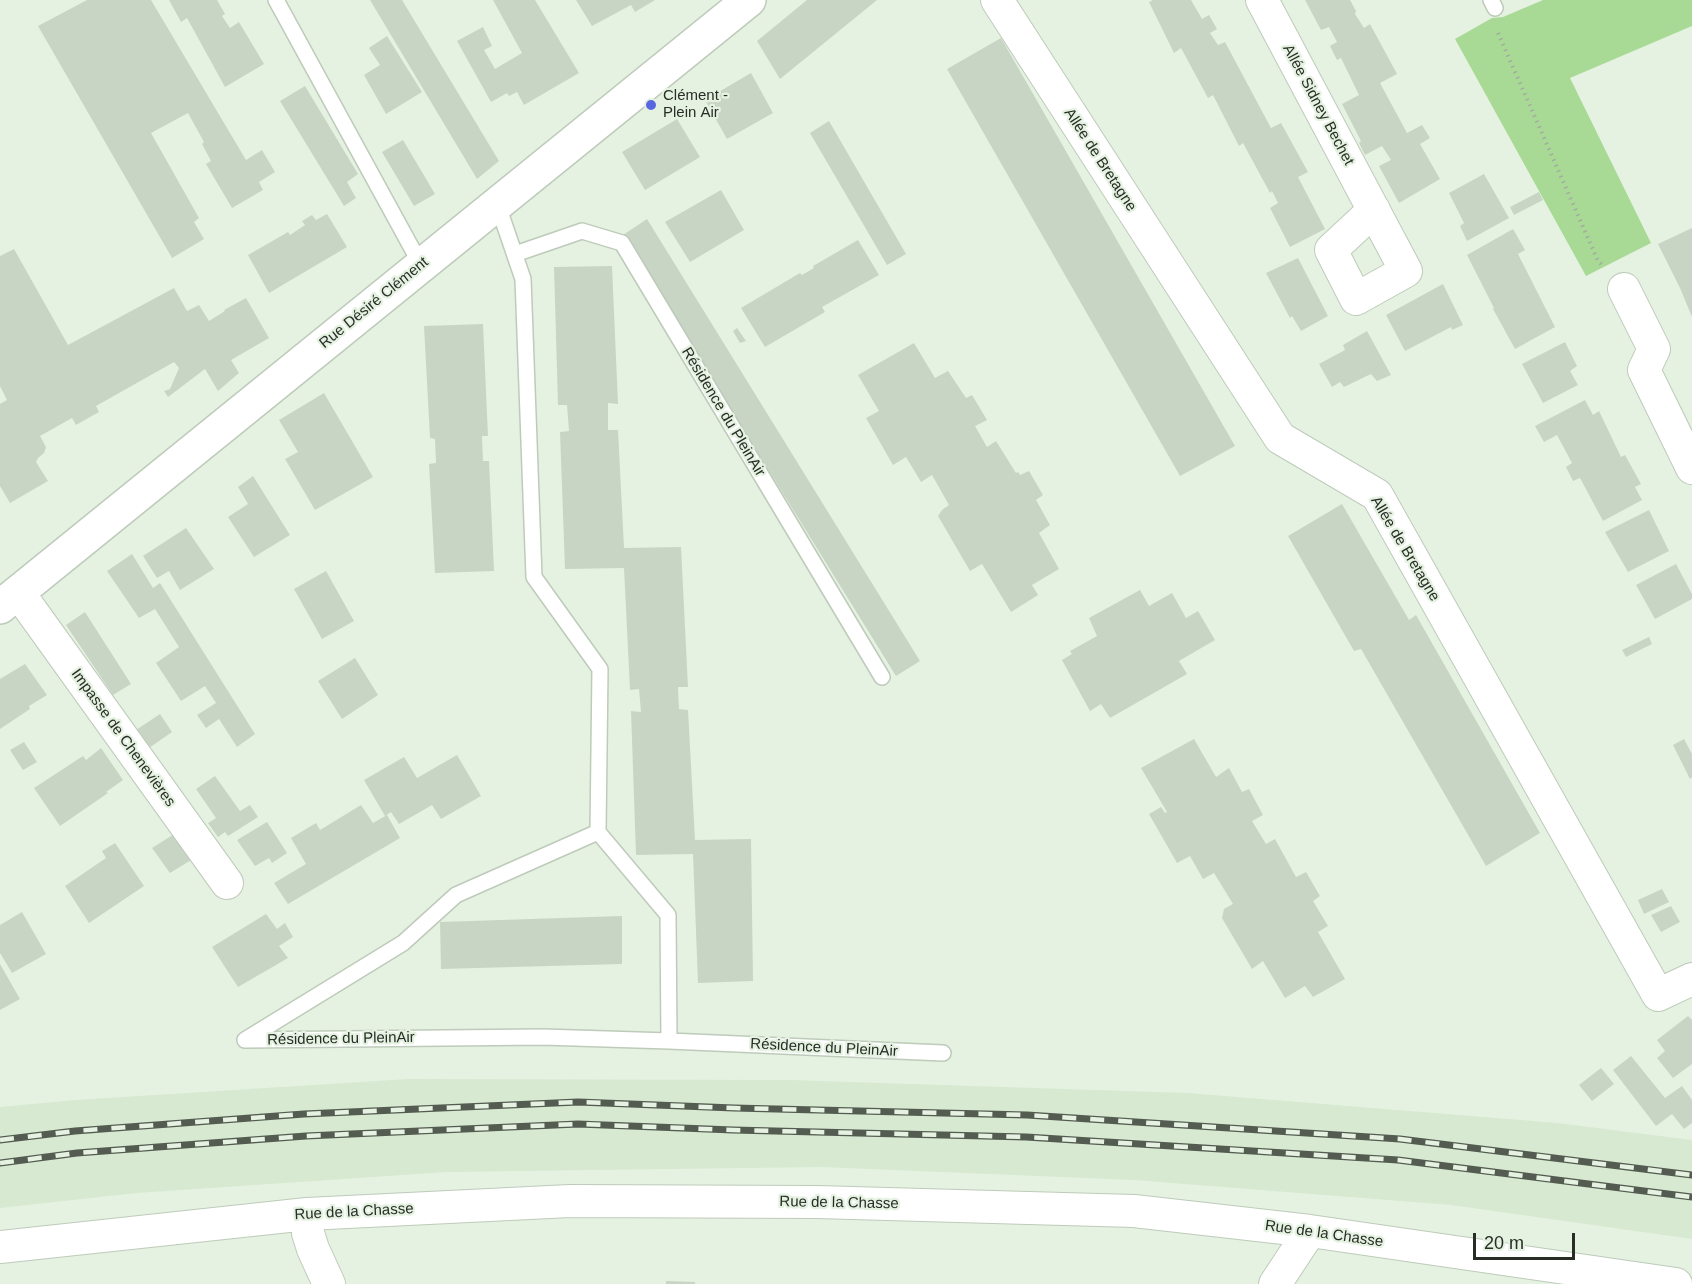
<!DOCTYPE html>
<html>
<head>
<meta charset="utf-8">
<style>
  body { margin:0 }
  #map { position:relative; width:1692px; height:1284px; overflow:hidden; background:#e5f2e1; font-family:Arial,sans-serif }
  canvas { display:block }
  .scale { position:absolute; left:1473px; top:1233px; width:102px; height:27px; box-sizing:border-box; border:3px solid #282d26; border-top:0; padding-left:8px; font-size:18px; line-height:21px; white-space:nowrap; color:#282d26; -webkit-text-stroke:4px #e5f2e1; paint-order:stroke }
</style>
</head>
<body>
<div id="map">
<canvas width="1692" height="1284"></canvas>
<div class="scale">20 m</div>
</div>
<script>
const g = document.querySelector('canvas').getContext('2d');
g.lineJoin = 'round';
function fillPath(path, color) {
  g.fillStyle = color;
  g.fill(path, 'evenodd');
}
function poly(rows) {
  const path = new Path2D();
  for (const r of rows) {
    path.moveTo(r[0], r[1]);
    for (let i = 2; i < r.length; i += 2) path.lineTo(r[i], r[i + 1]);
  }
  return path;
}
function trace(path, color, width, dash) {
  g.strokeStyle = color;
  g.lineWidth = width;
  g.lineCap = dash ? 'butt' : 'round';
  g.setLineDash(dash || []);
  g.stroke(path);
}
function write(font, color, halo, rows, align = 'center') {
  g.font = font + ' Arial,sans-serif';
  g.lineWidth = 4.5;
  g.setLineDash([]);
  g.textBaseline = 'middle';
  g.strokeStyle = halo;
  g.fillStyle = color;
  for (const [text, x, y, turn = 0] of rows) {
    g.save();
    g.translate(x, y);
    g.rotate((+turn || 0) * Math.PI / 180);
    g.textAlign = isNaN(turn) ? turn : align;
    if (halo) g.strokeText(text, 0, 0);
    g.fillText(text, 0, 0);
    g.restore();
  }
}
fillPath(poly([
  [408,1079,790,1080,1188,1093,1558,1123,1692,1140,1692,1239,1451,1205,1134,1180,822,1167,447,1172,137,1193,0,1208,0,1107,75,1100]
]), '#d7e9d1');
fillPath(poly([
  [1543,0,1692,0,1692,26,1570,78,1651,243,1586,276,1455,39,1492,18,1503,17]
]), '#a8da96');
fillPath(poly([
  [87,0,151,0,246,160,262,150,275,172,259,182,263,190,232,208,206,164,211,161,202,144,204,142,188,113,151,133,199,218,194,222,204,239,172,258,38,26],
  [169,0,217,0,225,14,222,16,230,28,239,22,264,64,225,87,187,18,181,22],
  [370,0,402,0,499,161,477,179],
  [493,0,535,0,579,73,524,105,517,92,509,96,507,93,491,102,457,41,483,27,492,46,484,50,495,69,522,53],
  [576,0,655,0,635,12,631,5,592,26],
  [807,0,877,0,780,79,757,41],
  [1153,0,1191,0,1202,19,1209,15,1217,29,1210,33,1218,45,1225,42,1271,128,1281,123,1308,172,1298,177,1325,229,1290,247,1270,208,1278,203,1272,191,1270,193,1243,143,1239,146,1213,95,1208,98,1181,48,1174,53,1149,2],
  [1305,0,1350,0,1356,11,1355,14,1364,28,1370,24,1397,74,1380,83,1407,133,1422,125,1430,138,1420,144,1440,179,1399,203,1379,166,1391,160,1382,146,1365,155,1359,143,1361,141,1342,104,1359,95,1341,58,1337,60,1330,46,1337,42,1329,27,1321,30],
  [387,36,422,92,386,114,364,75,380,65,369,48],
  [1001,38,1235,446,1180,476,947,69],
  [751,73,773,113,727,139,705,100],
  [305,86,358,174,347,182,356,198,344,206,280,101],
  [677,119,700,157,645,190,622,152],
  [829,121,906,254,887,265,810,133],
  [403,140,435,194,414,206,382,152],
  [1484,174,1509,218,1467,241,1460,226,1464,223,1449,193],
  [721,190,744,230,690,262,665,222],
  [1539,192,1543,200,1514,215,1510,207],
  [327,214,347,247,269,293,248,255,288,232,290,235,305,225,302,221,312,215,316,220],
  [647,219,920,661,896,676,623,235],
  [1692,228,1692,317,1680,288,1658,244],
  [1513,229,1525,250,1518,254,1555,327,1515,349,1493,309,1494,308,1467,255],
  [858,240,879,275,822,307,825,312,765,347,741,308,800,273,802,275,814,268,813,266],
  [14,249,68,345,174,288,187,311,199,305,209,321,225,311,224,310,246,298,269,338,231,360,239,373,218,391,205,369,168,397,164,391,170,389,179,368,174,362,96,406,99,412,76,425,72,418,40,436,46,447,44,453,38,458,36,462,48,481,10,503,0,486,0,404,7,400,0,386,0,256],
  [1298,258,1328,316,1301,331,1292,316,1290,318,1266,273],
  [612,266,618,404,608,403,608,430,618,430,624,548,681,547,688,687,678,687,679,709,688,710,695,840,751,839,753,981,698,983,693,854,636,855,631,711,641,712,639,689,630,690,624,568,565,569,560,432,569,431,567,405,558,405,554,267],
  [1443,284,1463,325,1452,330,1451,327,1405,351,1386,315],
  [483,324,488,436,482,436,483,461,489,461,494,571,435,573,429,464,436,463,435,439,430,438,424,326],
  [737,328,746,341,740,343,733,331],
  [1367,331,1391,375,1377,381,1371,374,1344,387,1340,382,1332,387,1319,364,1345,350,1343,345],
  [1565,342,1577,366,1570,371,1578,385,1543,403,1522,364],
  [914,343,935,378,948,371,966,398,972,395,987,420,975,426,987,447,996,441,1016,473,1018,472,1020,475,1029,471,1043,495,1036,500,1050,525,1039,533,1059,569,1032,585,1038,595,1011,612,982,564,970,571,938,516,942,510,949,505,932,475,921,482,906,457,893,465,866,418,879,411,858,375],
  [324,393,373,477,315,510,285,459,298,452,279,420],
  [1585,400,1593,415,1599,411,1621,457,1625,455,1641,484,1635,487,1642,500,1603,521,1580,478,1573,481,1566,467,1572,463,1557,435,1544,442,1535,426],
  [253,476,290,535,254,557,228,517,248,504,238,487],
  [1342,504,1409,620,1416,615,1540,833,1486,866,1361,649,1354,651,1288,536],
  [1649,510,1669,551,1628,572,1605,532],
  [186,528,214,569,180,590,169,571,157,578,143,556],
  [132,554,153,588,160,583,255,734,237,747,219,719,206,728,197,715,216,703,205,686,181,701,156,663,179,647,155,609,139,618,107,571],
  [1676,564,1692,594,1692,599,1655,619,1636,585],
  [326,571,354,621,322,639,294,589],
  [1140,590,1149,606,1172,593,1186,618,1198,611,1215,640,1179,661,1187,674,1110,718,1101,704,1090,711,1062,660,1072,654,1070,651,1097,636,1089,618],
  [85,612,131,684,113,695,66,625],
  [1649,637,1652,644,1626,657,1622,650],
  [355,658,378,695,342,719,318,681],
  [25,664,47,695,29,706,30,709,0,729,0,679],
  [160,714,172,732,149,748,136,730],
  [1194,739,1216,777,1229,768,1242,792,1249,789,1263,815,1252,821,1266,844,1275,839,1296,877,1306,872,1320,896,1313,901,1328,926,1318,932,1345,979,1313,997,1305,986,1285,998,1263,961,1252,969,1222,918,1224,909,1233,904,1214,873,1203,879,1190,856,1177,863,1149,814,1161,807,1165,813,1167,812,1141,768],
  [1684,739,1692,754,1692,777,1690,779,1673,745],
  [24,742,37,762,23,770,10,750],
  [101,748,123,780,106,792,108,793,60,826,34,788,83,756,86,760],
  [457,755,481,796,441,819,432,805,399,824,391,812,385,816,364,780,404,757,417,778],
  [215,776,240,811,250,805,258,817,228,836,225,832,218,837,208,823,216,818,196,789],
  [361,805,373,823,387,815,400,838,288,904,274,883,306,864,291,838,316,823,320,830],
  [267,822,287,853,272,863,269,858,255,866,237,840],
  [179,831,196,857,170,873,152,848],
  [115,843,144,886,89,923,65,886,106,858,102,851],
  [1662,889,1669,902,1644,914,1638,900],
  [1671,906,1680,922,1661,932,1651,915],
  [22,912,46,954,12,973,0,953,0,925],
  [266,914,277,929,285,923,293,937,279,946,288,958,238,987,212,947],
  [622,916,622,964,441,969,440,922],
  [0,964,20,999,0,1010],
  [1688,1016,1692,1020,1692,1064,1673,1078,1657,1058,1665,1051,1657,1040],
  [1631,1056,1665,1098,1682,1086,1692,1100,1692,1123,1684,1129,1672,1114,1656,1126,1613,1070],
  [1601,1068,1614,1084,1592,1101,1579,1085],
  [666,1281,695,1282,695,1284,666,1284]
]), '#c8d5c4');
const lane = poly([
  [276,0,421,265],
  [1491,0,1495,8],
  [497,203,523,279,534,577,600,669,598,832,456,895,403,943,245,1040,543,1037,669,1041],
  [515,254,582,231,622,243,882,677],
  [598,832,668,915,669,1041,943,1053]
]);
const street = poly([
  [997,0,1280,438,1377,495,1658,995,1692,979],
  [1262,0,1406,271,1356,299,1331,250,1374,210],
  [1624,289,1654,349,1644,370,1692,468],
  [18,592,227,883],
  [307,1214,308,1233,313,1249,329,1284],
  [0,1247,307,1214,570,1201,817,1202,1134,1211,1310,1231,1676,1284],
  [1275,1284,1310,1231]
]);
const secondary = poly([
  [0,607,749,0]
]);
trace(lane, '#becbba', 18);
trace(street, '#becbba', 34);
trace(secondary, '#becbba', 36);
trace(poly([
  [1498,33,1598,261,1603,266]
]), '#a2ac9f', 4, [1.5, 4.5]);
trace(lane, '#fff', 15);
trace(street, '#fff', 32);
trace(secondary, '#fff', 33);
const rail = poly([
  [0,1140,75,1131,304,1114,578,1102,734,1108,1027,1115,1400,1139,1692,1175],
  [0,1163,77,1153,306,1136,578,1124,733,1130,1026,1137,1398,1160,1692,1197]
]);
trace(rail, '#545b51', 7);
trace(rail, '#e5f2e1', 4.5, [14]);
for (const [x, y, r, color] of [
  [651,105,6,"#5968df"]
]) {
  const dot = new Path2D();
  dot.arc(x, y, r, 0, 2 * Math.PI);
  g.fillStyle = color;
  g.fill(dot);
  trace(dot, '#e5f2e1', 2);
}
write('15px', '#282d26', '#e5f2e1', [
  ["Clément -",663,96],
  ["Plein Air",663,113]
], 'left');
write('15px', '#282d26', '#e5f2e1', [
  ["Allée Sidney Bechet",1318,105,62],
  ["Allée de Bretagne",1100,160,57],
  ["Rue Désiré Clément",374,303,-39],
  ["Résidence du PleinAir",723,412,59],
  ["Allée de Bretagne",1405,549,59],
  ["Impasse de Chenevières",123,738,54],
  ["Résidence du PleinAir",341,1039,-1],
  ["Résidence du PleinAir",824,1048,3],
  ["Rue de la Chasse",839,1203,1],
  ["Rue de la Chasse",354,1212,-3],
  ["Rue de la Chasse",1324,1234,8]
]);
</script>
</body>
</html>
